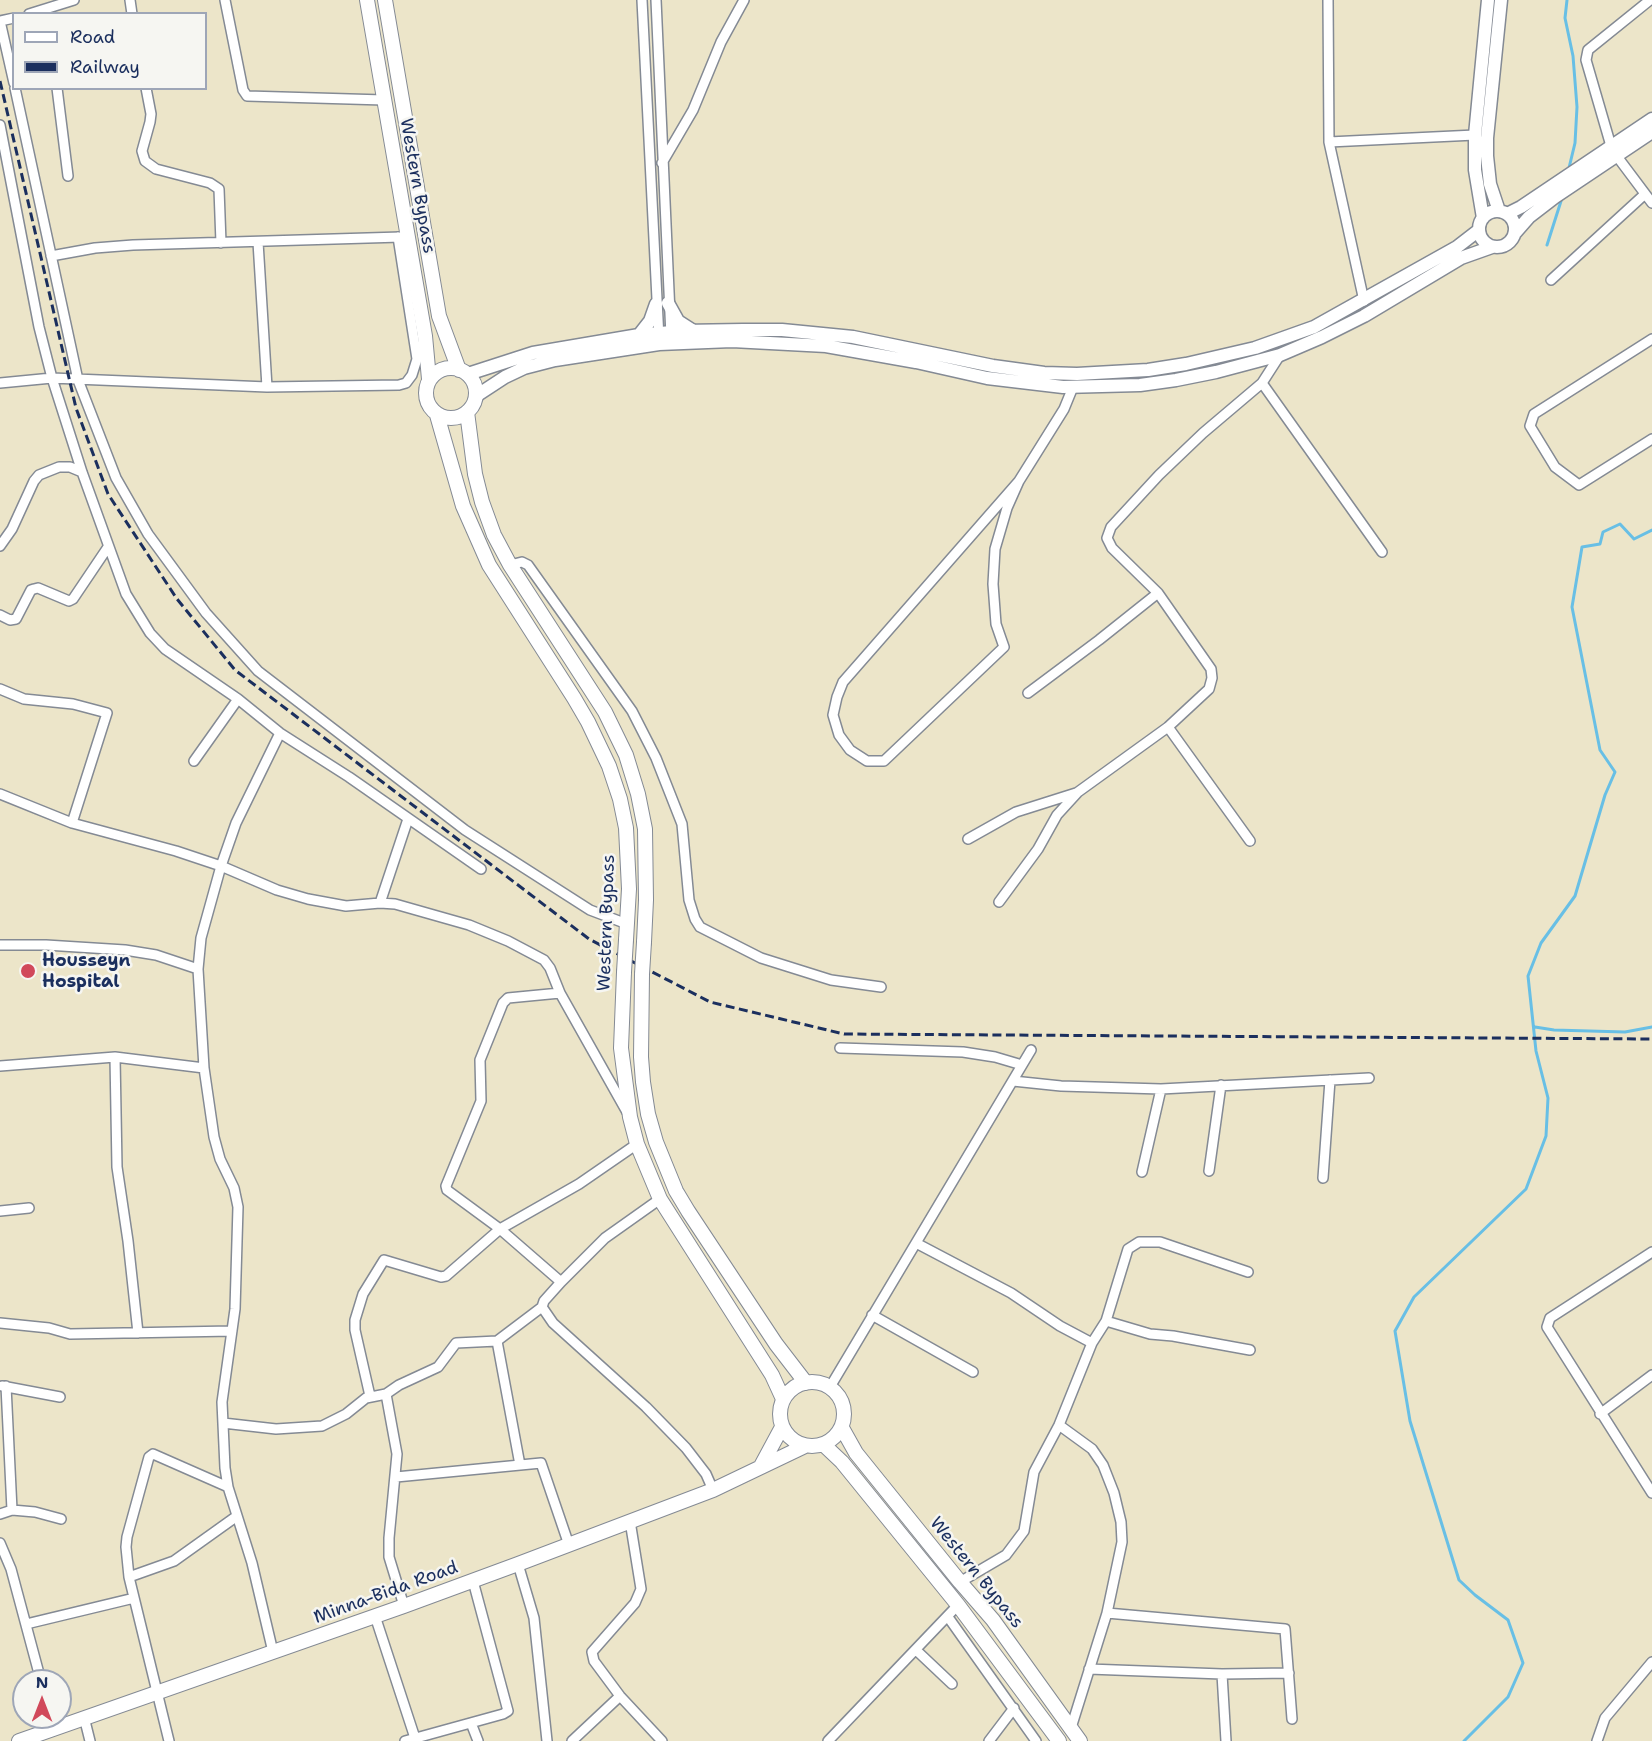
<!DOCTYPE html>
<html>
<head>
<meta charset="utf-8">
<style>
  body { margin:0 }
  #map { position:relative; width:1652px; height:1741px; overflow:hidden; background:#ece5c9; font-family:"Shantell Sans",sans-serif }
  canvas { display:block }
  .legend { position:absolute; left:12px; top:12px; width:195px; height:78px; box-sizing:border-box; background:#f6f6f2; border:2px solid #9ea6b7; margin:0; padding:8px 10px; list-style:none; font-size:18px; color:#1b2f5e }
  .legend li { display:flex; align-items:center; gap:12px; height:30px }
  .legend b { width:30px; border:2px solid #9ea6b7 }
  .north { position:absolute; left:12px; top:1669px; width:60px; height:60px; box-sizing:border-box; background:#f6f6f2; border:2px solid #9ea6b7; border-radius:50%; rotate:0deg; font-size:16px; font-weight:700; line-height:24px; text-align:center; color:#1b2f5e }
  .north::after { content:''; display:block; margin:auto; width:21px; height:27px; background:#d1495b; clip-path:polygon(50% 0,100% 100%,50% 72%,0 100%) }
</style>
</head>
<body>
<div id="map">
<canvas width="1652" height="1741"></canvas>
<ul class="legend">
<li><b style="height:8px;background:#fff"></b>Road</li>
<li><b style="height:8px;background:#1b2f5e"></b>Railway</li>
</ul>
<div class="north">N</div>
</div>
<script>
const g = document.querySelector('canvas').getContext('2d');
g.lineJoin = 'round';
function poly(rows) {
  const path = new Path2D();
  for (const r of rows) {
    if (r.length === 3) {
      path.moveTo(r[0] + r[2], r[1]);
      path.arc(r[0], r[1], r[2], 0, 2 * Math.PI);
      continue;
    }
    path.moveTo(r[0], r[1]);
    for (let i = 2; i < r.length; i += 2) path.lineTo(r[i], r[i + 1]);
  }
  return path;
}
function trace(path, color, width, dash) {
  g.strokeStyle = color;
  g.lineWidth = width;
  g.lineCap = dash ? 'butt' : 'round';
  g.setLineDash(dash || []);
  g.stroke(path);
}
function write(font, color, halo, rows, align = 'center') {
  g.font = font + ' "Shantell Sans",sans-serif';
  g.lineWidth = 5;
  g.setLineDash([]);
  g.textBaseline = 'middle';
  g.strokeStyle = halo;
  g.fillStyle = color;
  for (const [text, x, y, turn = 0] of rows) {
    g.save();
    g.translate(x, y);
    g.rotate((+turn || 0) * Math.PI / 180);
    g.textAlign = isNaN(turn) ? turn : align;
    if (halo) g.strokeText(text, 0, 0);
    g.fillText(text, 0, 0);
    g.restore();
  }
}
trace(poly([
  [1567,0,1565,18,1573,56,1577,107,1575,143,1568,172],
  [1547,245,1562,198],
  [1535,1027,1554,1030,1625,1032,1652,1027],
  [1464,1741,1508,1697,1523,1663,1508,1620,1475,1595,1459,1580,1410,1421,1395,1331,1414,1297,1526,1189,1546,1136,1548,1098,1536,1051,1528,976,1541,943,1575,896,1605,795,1615,772,1600,750,1572,607,1582,547,1600,544,1603,532,1620,524,1634,539,1652,530]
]), '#68bfe5', 3);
const street = poly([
  [130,0,132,14],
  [225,0,243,90,247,96,384,100],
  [642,0,659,339],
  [656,0,671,336],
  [1328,0,1329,142,1364,301],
  [29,14,74,0],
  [0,21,14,83],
  [0,21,14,18],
  [15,88,78,380,116,478,148,534,206,613,258,671,465,830,590,910,627,924],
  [57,88,68,176],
  [146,88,151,114,150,122,142,151,145,161,156,169,210,183,219,189,221,243],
  [0,125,39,327,52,378,82,472,126,594,150,633,165,649,238,699,280,733,349,777,481,869],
  [1329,142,1475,135],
  [1611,146,1586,60,1588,50,1650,0],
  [1616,155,1652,203],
  [662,163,693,110,721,42,744,0],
  [258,242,267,387],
  [51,256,95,248,133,245,401,237],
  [1551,280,1645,194],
  [1652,339,1534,414,1530,426,1555,467,1579,485,1652,439],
  [0,383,52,378,267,387,399,385,406,383,412,375,417,359,398,237],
  [1262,383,1382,552],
  [1019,481,843,682,837,697,833,715,839,735,850,750,867,761,884,761,1004,647,996,624,993,584,995,549,1007,508,1019,481,1064,409,1073,387],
  [0,546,12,529,34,481,39,475,59,467,70,467,82,472],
  [510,565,522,562,528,565,632,711,656,758,682,824,689,900,695,919,700,927,761,958,831,980,881,987],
  [0,615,10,620,16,619,31,590,34,589,38,588,69,601,73,599,108,547],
  [0,689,24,699,73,704,107,713,72,823],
  [1028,693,1099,640,1158,593],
  [1168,727,1250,841],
  [194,761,238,699],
  [0,794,72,823,176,851,221,866,277,890,308,899,346,906,380,903,395,904,469,925,508,941,544,960,550,968,560,993,627,1112],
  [968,839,1016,812,1076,793],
  [999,902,1038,849,1057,815,1078,792,1168,727,1209,689,1212,678,1211,669,1158,593,1112,548,1107,538,1111,527,1159,475,1203,433,1262,383,1280,355],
  [380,903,408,819],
  [0,945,46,945,125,950,156,955,198,969],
  [560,993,508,998,503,1003,480,1060,481,1101,446,1186,447,1190,500,1229,561,1282],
  [840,1048,963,1052,995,1057,1022,1065],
  [115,1057,117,1167,128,1241,138,1333],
  [0,1066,115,1057,204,1068],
  [1013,1081,1061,1086,1161,1089,1369,1078],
  [1209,1171,1221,1085],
  [1142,1172,1161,1089],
  [1323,1178,1330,1080],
  [0,1211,29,1208],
  [916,1243,1011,1293,1060,1326,1092,1343],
  [1652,1252,1550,1318,1547,1327,1652,1493],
  [542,1307,553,1323,646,1407,686,1448,706,1474,713,1490],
  [872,1315,973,1372],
  [1106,1321,1150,1334,1173,1336,1250,1350],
  [0,1323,49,1328,70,1334,232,1331],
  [497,1341,520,1465],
  [2,1386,60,1397],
  [6,1386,12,1510],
  [830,1387,1031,1050],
  [370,1396,355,1330,355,1320,363,1294,384,1260,441,1277,446,1276,500,1229,579,1184,637,1144],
  [1600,1414,1652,1375],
  [223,1423,276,1429,322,1426,346,1414,366,1398,386,1394],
  [1059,1425,1092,1449,1103,1465,1114,1493,1121,1522,1122,1542,1107,1613],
  [396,1477,541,1463,569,1545],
  [0,1514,12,1510,35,1512,61,1519],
  [630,1521,641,1589,635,1603,592,1652,594,1661,620,1696,662,1741],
  [0,1543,11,1569,41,1681],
  [518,1564,534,1618,547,1741],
  [129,1577,174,1561,237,1516],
  [960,1582,1006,1555,1024,1531,1034,1472,1059,1425,1092,1343,1106,1321,1128,1249,1139,1242,1160,1242,1248,1272],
  [404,1606,389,1557,389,1538,397,1454,386,1394,399,1385,438,1367,456,1343,497,1341,542,1307,544,1301,561,1282,605,1238,660,1199],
  [375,1616,415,1738],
  [948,1617,1036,1741],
  [26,1624,134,1598],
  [916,1650,952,1684],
  [273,1652,252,1563,228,1487,225,1468,222,1402,235,1309,238,1207,234,1188,220,1159,214,1137,204,1068,198,969,201,938,221,866,236,823,280,733],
  [1089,1669,1222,1674,1289,1673],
  [1222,1674,1226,1741],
  [51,1717,54,1728],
  [84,1717,90,1741],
  [471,1723,478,1741],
  [1071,1728,1107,1613,1285,1629,1292,1719],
  [169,1741,129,1577,126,1547,127,1537,149,1457,153,1454,228,1487],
  [405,1741,503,1714,508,1711,473,1581],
  [572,1741,620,1696],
  [828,1741,958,1605],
  [989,1741,1014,1708],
  [1597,1741,1605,1718,1652,1662]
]);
const secondary = poly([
  [1499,211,1490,184,1487,156,1487,138,1501,0],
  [1497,229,18],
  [1507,214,1521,207,1652,119],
  [1483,218,1475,170,1475,135,1488,0],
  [1515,233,1529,217,1555,197,1652,132],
  [668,303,678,321,692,330],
  [639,335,650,321,656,304],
  [468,374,533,353,639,335,682,331,743,330,782,330,853,337,993,366,1044,373,1077,374,1148,370,1186,364,1255,348,1314,327,1457,247,1479,230],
  [476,396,505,377,524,368,555,360,659,344,732,341,826,346,916,362,987,378,1063,387,1140,385,1176,380,1216,372,1280,355,1322,337,1364,316,1461,258,1492,247]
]);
const primary = poly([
  [367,0,425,336,429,379],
  [385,0,439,316,459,370],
  [451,393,25],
  [467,412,475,474,482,502,494,535,510,565,605,712,626,755,638,794,645,829,646,900,644,942],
  [437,415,463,506,489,565,574,698,588,722,609,766,620,799,626,828,629,889,626,940],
  [624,972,621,1048,630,1117,637,1144,660,1199,772,1375,783,1399],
  [642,974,641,1057,643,1082,648,1114,656,1142,676,1191,688,1211,776,1344,806,1383],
  [812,1414,32],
  [842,1428,856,1453,960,1582,993,1620,1080,1741],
  [824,1445,842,1462,958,1605,1059,1741],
  [761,1466,782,1427],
  [19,1741,404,1606,518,1564,713,1490,805,1446]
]);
trace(street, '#848a94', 12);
trace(secondary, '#848a94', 15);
trace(primary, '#848a94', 16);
trace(street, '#fff', 9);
trace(secondary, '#fff', 12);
trace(primary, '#fff', 14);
trace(poly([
  [0,81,76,408,108,494,177,599,235,670,589,939,710,1002,844,1034,1652,1039]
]), '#1b2f5e', 3, [9, 4.5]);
const primaryBridge = poly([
  [624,972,626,940],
  [642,974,644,942]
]);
trace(primaryBridge, '#848a94', 16, []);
trace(primaryBridge, '#fff', 14);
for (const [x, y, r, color] of [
  [28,971,8,"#d1495b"]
]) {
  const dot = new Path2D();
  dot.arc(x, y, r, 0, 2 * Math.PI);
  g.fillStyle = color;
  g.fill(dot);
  trace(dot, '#f6f6f2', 2);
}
write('18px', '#1b2f5e', '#f6f6f2', [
  ["Western Bypass",417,186,80],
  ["Western Bypass",607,923,-88],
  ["Western Bypass",976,1573,51],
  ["Minna-Bida Road",386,1593,-20]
]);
write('bold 18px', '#1b2f5e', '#f6f6f2', [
  ["Housseyn",42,961],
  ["Hospital",42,982]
], 'left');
</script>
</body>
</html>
